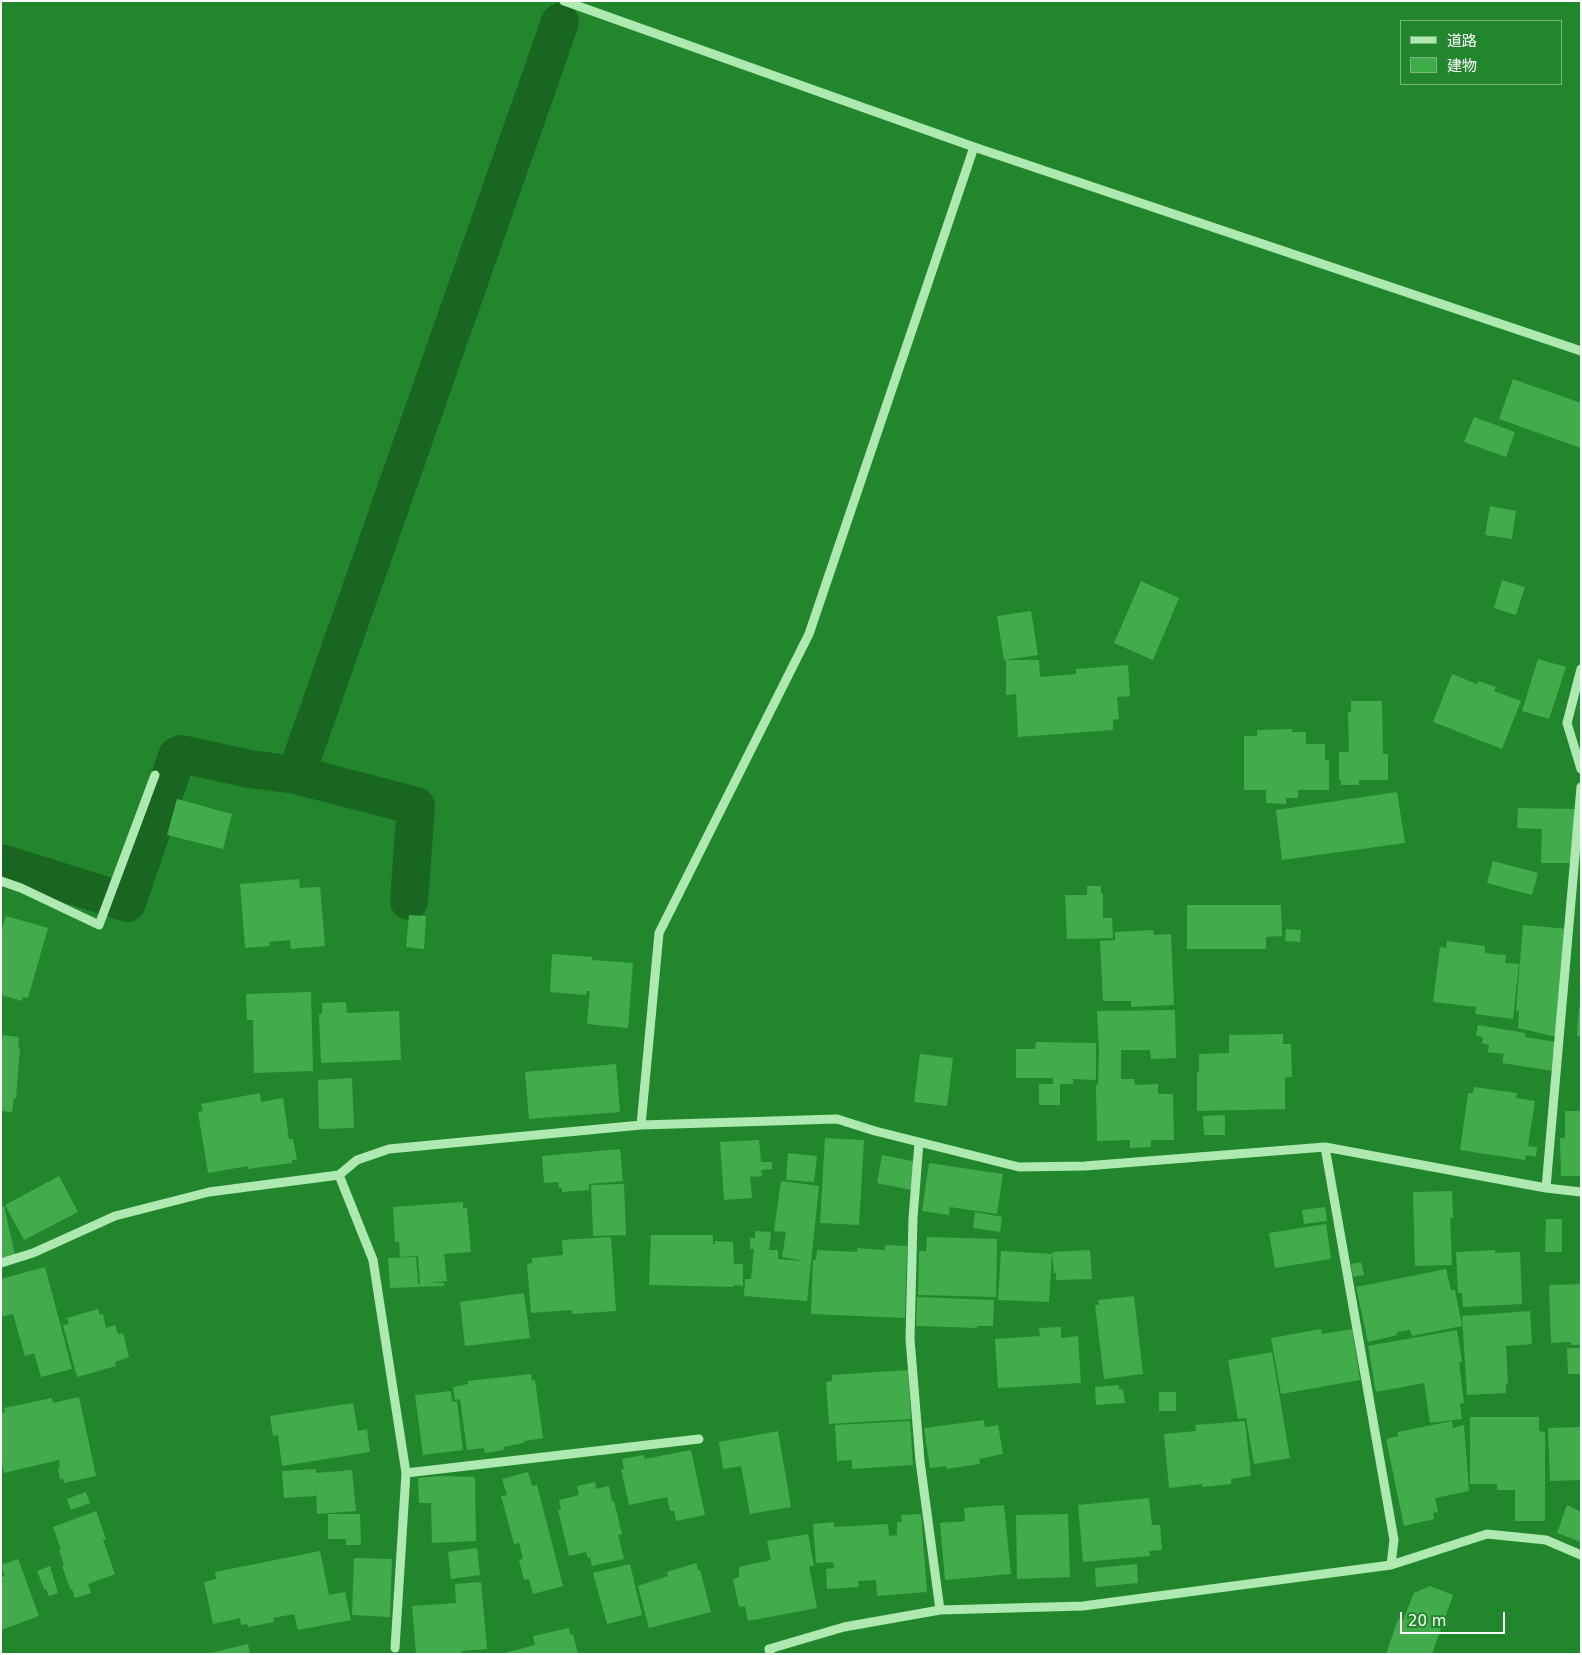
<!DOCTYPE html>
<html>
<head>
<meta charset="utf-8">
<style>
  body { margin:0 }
  #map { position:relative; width:1582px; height:1655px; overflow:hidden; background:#22872c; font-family:"DejaVu Sans","Noto Sans JP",sans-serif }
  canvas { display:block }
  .frame { position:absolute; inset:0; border:2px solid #fff; pointer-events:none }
  .legend { position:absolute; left:1400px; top:20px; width:162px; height:65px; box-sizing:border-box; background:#22872c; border:1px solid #7ab780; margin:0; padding:6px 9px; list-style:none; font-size:15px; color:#fff }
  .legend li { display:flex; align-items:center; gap:10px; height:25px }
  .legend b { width:25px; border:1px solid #7ab780 }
  .scale { position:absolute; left:1400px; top:1612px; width:105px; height:22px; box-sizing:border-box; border:2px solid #fff; border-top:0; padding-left:6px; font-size:15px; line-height:18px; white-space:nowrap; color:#fff; -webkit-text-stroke:4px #22872c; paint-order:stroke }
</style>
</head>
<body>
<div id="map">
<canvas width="1582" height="1655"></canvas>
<div class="frame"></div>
<ul class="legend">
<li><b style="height:6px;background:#ade9b1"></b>道路</li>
<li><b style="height:14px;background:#42ab4c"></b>建物</li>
</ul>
<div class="scale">20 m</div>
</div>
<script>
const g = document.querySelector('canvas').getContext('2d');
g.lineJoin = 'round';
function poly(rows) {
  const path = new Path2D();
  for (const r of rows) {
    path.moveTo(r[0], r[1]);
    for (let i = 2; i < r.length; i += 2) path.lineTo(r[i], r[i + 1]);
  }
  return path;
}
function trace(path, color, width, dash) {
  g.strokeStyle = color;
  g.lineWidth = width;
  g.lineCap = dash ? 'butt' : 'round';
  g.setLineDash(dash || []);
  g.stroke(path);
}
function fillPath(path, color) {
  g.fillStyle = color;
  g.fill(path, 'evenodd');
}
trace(poly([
  [296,775,560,22],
  [1,863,103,895],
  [120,901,127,903,177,756,181,754,250,769,296,775,416,806,409,901]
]), '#186620', 38);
fillPath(poly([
  [1513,379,1581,403,1581,448,1499,419],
  [1474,417,1515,432,1506,457,1464,442],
  [1490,506,1516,511,1512,539,1485,535],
  [1502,580,1525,587,1516,615,1494,608],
  [1141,581,1179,598,1153,660,1114,643],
  [1031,611,1038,655,1004,660,997,616],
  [1538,659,1566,667,1549,719,1522,711],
  [1006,660,1039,660,1040,677,1076,674,1076,669,1128,665,1130,696,1117,697,1119,719,1113,720,1113,730,1018,737,1016,694,1006,695],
  [1452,674,1477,684,1479,681,1496,687,1494,691,1521,701,1502,749,1433,722],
  [1351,701,1382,701,1383,754,1388,754,1388,780,1359,780,1359,785,1341,785,1341,780,1339,780,1339,752,1349,752,1348,712,1351,712],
  [1292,729,1292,732,1306,732,1306,744,1325,744,1325,760,1329,760,1329,790,1298,790,1298,798,1286,798,1286,804,1266,803,1266,790,1244,790,1244,736,1257,736,1257,730],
  [1397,792,1405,843,1282,860,1276,810],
  [177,799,232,814,223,849,167,835],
  [1518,808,1577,809,1575,863,1541,863,1542,829,1517,828],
  [1493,861,1538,873,1532,895,1487,883],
  [299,879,300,888,320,887,325,946,291,949,290,940,269,942,270,946,245,948,240,884],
  [1087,886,1101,886,1101,894,1103,894,1103,918,1112,918,1113,938,1067,939,1065,895,1087,895],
  [1187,905,1281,905,1282,936,1266,937,1266,949,1187,949],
  [409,915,426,916,424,949,406,947],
  [6,916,48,928,28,998,23,997,22,1001,1,995,1,932],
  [1523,925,1569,929,1561,1038,1518,1028,1519,1011,1516,1011],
  [1286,929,1301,930,1300,942,1285,941],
  [1153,930,1154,935,1171,934,1174,1005,1131,1007,1131,1001,1103,1001,1100,941,1115,940,1115,932],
  [1447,941,1485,946,1485,953,1506,955,1505,963,1519,964,1513,1019,1475,1014,1476,1007,1433,1002,1440,947,1446,948],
  [552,954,592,957,592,960,633,963,628,1028,587,1024,590,991,587,991,586,995,550,992],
  [311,992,313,1071,254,1073,253,1020,247,1020,246,994],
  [346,1002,347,1013,399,1011,401,1060,321,1063,319,1014,322,1014,322,1003],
  [1579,1007,1581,1007,1581,1036,1577,1036],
  [1175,1010,1176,1058,1151,1059,1150,1050,1121,1050,1121,1079,1134,1079,1135,1085,1158,1084,1158,1094,1173,1094,1174,1140,1151,1140,1151,1147,1130,1148,1130,1140,1097,1141,1096,1085,1098,1085,1099,1051,1097,1011],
  [1478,1025,1525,1033,1525,1037,1557,1042,1553,1071,1502,1063,1504,1054,1488,1052,1489,1045,1482,1043,1483,1037,1476,1036],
  [1283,1034,1283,1044,1291,1044,1292,1077,1285,1077,1285,1109,1197,1111,1197,1072,1199,1072,1199,1054,1229,1053,1229,1035],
  [1,1035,19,1037,18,1047,20,1048,16,1098,14,1098,12,1112,1,1111],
  [1036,1042,1096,1043,1096,1080,1073,1079,1073,1084,1060,1084,1060,1105,1039,1105,1039,1084,1053,1084,1053,1078,1016,1078,1016,1049,1035,1049],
  [920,1054,953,1058,947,1106,914,1102],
  [616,1064,620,1112,529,1119,525,1072],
  [352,1078,354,1128,319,1129,318,1080],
  [1474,1087,1517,1093,1516,1098,1535,1101,1528,1146,1537,1147,1536,1157,1526,1155,1525,1160,1460,1150,1468,1093,1473,1093],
  [260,1093,261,1102,283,1098,289,1139,293,1139,297,1160,292,1160,292,1163,248,1169,248,1166,208,1173,198,1112,203,1111,201,1104],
  [1565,1111,1581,1111,1581,1176,1561,1176,1560,1138,1565,1138],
  [1225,1115,1225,1135,1204,1135,1203,1116],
  [825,1138,864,1140,859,1225,820,1223],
  [759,1140,761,1162,772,1162,772,1169,761,1170,762,1176,750,1177,752,1198,724,1200,720,1142],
  [620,1149,623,1181,589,1184,589,1190,562,1192,562,1188,559,1188,558,1182,544,1183,542,1156],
  [788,1153,817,1156,814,1182,786,1180],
  [882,1155,917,1162,911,1190,877,1183],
  [929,1163,1003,1174,997,1214,950,1207,949,1215,922,1211],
  [59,1176,78,1212,24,1240,5,1205],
  [781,1181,819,1186,807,1301,744,1296,745,1279,751,1279,754,1249,750,1249,750,1238,755,1238,755,1231,771,1232,769,1250,778,1250,778,1259,805,1261,782,1257,786,1232,774,1231],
  [624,1184,626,1235,593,1236,591,1185],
  [1452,1191,1453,1218,1450,1218,1452,1265,1415,1266,1413,1192],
  [463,1202,463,1208,467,1208,471,1252,444,1254,447,1281,429,1283,444,1283,444,1286,390,1288,388,1258,416,1257,418,1284,420,1284,418,1256,400,1257,399,1242,395,1242,393,1207],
  [4,1206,15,1255,1,1258,1,1207],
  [1325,1207,1327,1221,1304,1224,1302,1210],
  [975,1212,1002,1217,1000,1232,973,1228],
  [1546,1219,1562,1219,1562,1252,1545,1252],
  [1326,1224,1331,1259,1275,1268,1269,1233],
  [651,1235,713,1235,713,1244,715,1244,715,1241,733,1242,734,1264,743,1264,743,1286,734,1285,734,1287,649,1285],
  [611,1237,616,1311,573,1314,572,1310,531,1313,527,1264,532,1263,532,1258,563,1255,562,1240],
  [927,1237,997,1239,996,1297,918,1295,919,1251,926,1251],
  [885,1245,907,1246,905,1318,811,1314,813,1260,816,1260,817,1250,857,1252,857,1248,885,1250],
  [1090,1250,1092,1279,1056,1280,1056,1273,1054,1273,1052,1252],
  [1495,1250,1495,1253,1520,1252,1522,1304,1463,1307,1462,1293,1458,1293,1456,1252],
  [1001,1251,1052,1254,1049,1302,998,1300],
  [1361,1262,1364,1275,1353,1277,1351,1264],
  [45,1267,72,1369,41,1377,34,1353,25,1356,13,1314,1,1317,1,1279],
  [1446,1269,1451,1290,1455,1290,1462,1326,1412,1336,1410,1330,1397,1332,1397,1335,1368,1342,1356,1287],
  [1581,1284,1581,1345,1571,1345,1571,1342,1551,1343,1549,1285],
  [524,1293,530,1338,465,1346,460,1302],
  [1134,1296,1143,1374,1104,1379,1095,1305,1099,1305,1098,1300],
  [917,1297,994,1300,993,1326,977,1326,977,1328,916,1326],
  [98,1309,100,1315,103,1314,106,1328,115,1325,118,1334,123,1333,129,1357,115,1362,116,1366,77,1377,63,1325,69,1324,67,1318],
  [1530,1311,1532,1344,1506,1346,1508,1384,1506,1384,1506,1393,1467,1395,1462,1316],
  [1061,1327,1061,1338,1078,1336,1081,1383,998,1388,995,1339,1040,1336,1039,1328],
  [1321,1329,1322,1334,1352,1329,1360,1380,1281,1394,1271,1338],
  [1457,1330,1462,1362,1459,1362,1464,1403,1460,1404,1462,1419,1430,1423,1424,1383,1376,1392,1368,1346],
  [1567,1348,1581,1348,1581,1374,1568,1374],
  [1272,1352,1290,1458,1254,1464,1246,1418,1238,1419,1228,1360],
  [908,1370,911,1419,829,1424,826,1382,832,1381,832,1375],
  [531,1374,532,1381,535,1380,543,1438,524,1441,524,1443,503,1447,504,1450,485,1453,484,1448,467,1450,460,1399,455,1400,453,1387,468,1384,468,1381],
  [1119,1385,1119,1389,1123,1389,1125,1403,1096,1405,1095,1387],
  [451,1391,452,1401,450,1402,457,1401,463,1450,423,1455,415,1395],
  [1159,1392,1176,1392,1176,1411,1159,1411],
  [79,1397,96,1476,64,1483,63,1479,60,1479,58,1468,60,1467,59,1460,4,1473,1,1459,1,1413,5,1412,4,1408,52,1398,53,1403],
  [353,1403,358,1431,367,1429,370,1452,282,1466,278,1435,273,1436,270,1416],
  [1470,1417,1539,1417,1539,1431,1545,1432,1545,1521,1515,1521,1515,1490,1497,1490,1497,1484,1470,1484],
  [984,1420,985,1427,998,1425,1003,1454,979,1459,980,1464,946,1469,946,1466,930,1468,924,1428],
  [910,1421,913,1465,852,1469,852,1460,837,1461,835,1425],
  [1245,1421,1251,1476,1231,1479,1231,1484,1202,1487,1202,1484,1169,1488,1164,1434,1196,1431,1195,1425],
  [1452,1421,1453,1428,1464,1425,1469,1491,1435,1498,1438,1512,1433,1513,1434,1519,1404,1526,1386,1439,1398,1436,1398,1432],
  [1581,1427,1581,1480,1550,1481,1548,1428],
  [778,1431,791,1507,750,1514,741,1466,723,1469,719,1442],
  [691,1450,705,1515,676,1521,674,1511,670,1511,667,1497,629,1505,621,1469,624,1469,622,1459,644,1455,645,1459],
  [316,1469,316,1473,352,1470,356,1511,317,1514,316,1487,316,1496,284,1498,282,1471],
  [528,1472,532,1486,537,1485,563,1586,533,1594,529,1579,524,1580,519,1560,523,1559,519,1543,514,1544,501,1496,507,1495,502,1479],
  [441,1476,475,1477,476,1541,432,1543,431,1503,419,1503,418,1478],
  [595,1482,596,1489,609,1486,612,1501,614,1501,622,1534,618,1535,624,1559,592,1566,590,1557,588,1558,586,1552,569,1556,558,1510,561,1510,559,1500,579,1495,577,1486],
  [86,1492,90,1503,71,1510,67,1499],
  [1149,1498,1152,1525,1160,1525,1162,1550,1149,1551,1150,1556,1083,1562,1078,1505],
  [1004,1505,1011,1574,945,1580,940,1523,965,1521,964,1508],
  [1567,1505,1581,1512,1581,1542,1557,1533],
  [96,1511,106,1539,103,1540,115,1574,88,1584,91,1593,75,1598,72,1589,70,1589,62,1566,64,1565,59,1550,61,1550,53,1527],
  [328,1514,360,1514,361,1545,346,1545,346,1539,328,1539],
  [921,1514,927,1592,877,1596,876,1580,858,1581,859,1587,827,1589,826,1569,834,1568,833,1562,816,1563,813,1524,834,1522,834,1527,888,1524,889,1536,897,1535,897,1522,902,1522,901,1515],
  [1068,1514,1070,1577,1017,1579,1016,1515],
  [808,1534,814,1566,809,1566,817,1608,748,1621,745,1606,739,1607,733,1579,739,1577,739,1567,771,1560,767,1541],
  [477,1548,480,1575,451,1579,448,1552],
  [320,1551,329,1595,345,1592,351,1620,298,1630,294,1614,273,1618,274,1622,248,1627,247,1624,241,1625,240,1618,213,1624,204,1582,216,1579,215,1572],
  [354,1558,392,1559,390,1617,352,1615],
  [18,1559,39,1616,1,1630,1,1583,3,1582,1,1577,5,1576,1,1565],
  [696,1563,698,1570,700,1570,711,1612,649,1628,638,1586,668,1576,667,1572],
  [630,1564,642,1615,607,1624,593,1573],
  [1137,1564,1138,1583,1096,1587,1095,1568],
  [50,1566,58,1593,49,1596,46,1589,44,1589,37,1571],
  [481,1582,487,1649,462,1651,462,1654,416,1654,412,1606,456,1603,455,1584],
  [1430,1586,1453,1595,1432,1654,1386,1654,1398,1619,1403,1620,1414,1593],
  [569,1628,570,1635,573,1634,578,1654,501,1654,535,1645,533,1636],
  [248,1644,250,1654,210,1654,210,1653]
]), '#42ab4c');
trace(poly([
  [564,1,974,147,1581,351],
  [1581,669,1567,723,1581,769],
  [1,881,21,888,99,925,155,775],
  [641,1125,659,933,809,634,974,147],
  [919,1142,913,1218,910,1339,920,1461,940,1610],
  [1325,1147,1394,1540,1391,1565],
  [339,1175,373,1260,406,1473,395,1648],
  [1546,1188,1581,787],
  [1,1263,33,1253,115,1216,209,1192,339,1175,357,1160,389,1149,641,1125,837,1119,875,1131,1019,1167,1085,1166,1325,1147,1546,1188,1581,1192],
  [406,1473,699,1439],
  [770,1654,769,1649,844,1627,940,1610,1083,1606,1391,1565,1487,1534,1546,1540,1581,1555]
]), '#ade9b1', 9);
</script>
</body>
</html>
